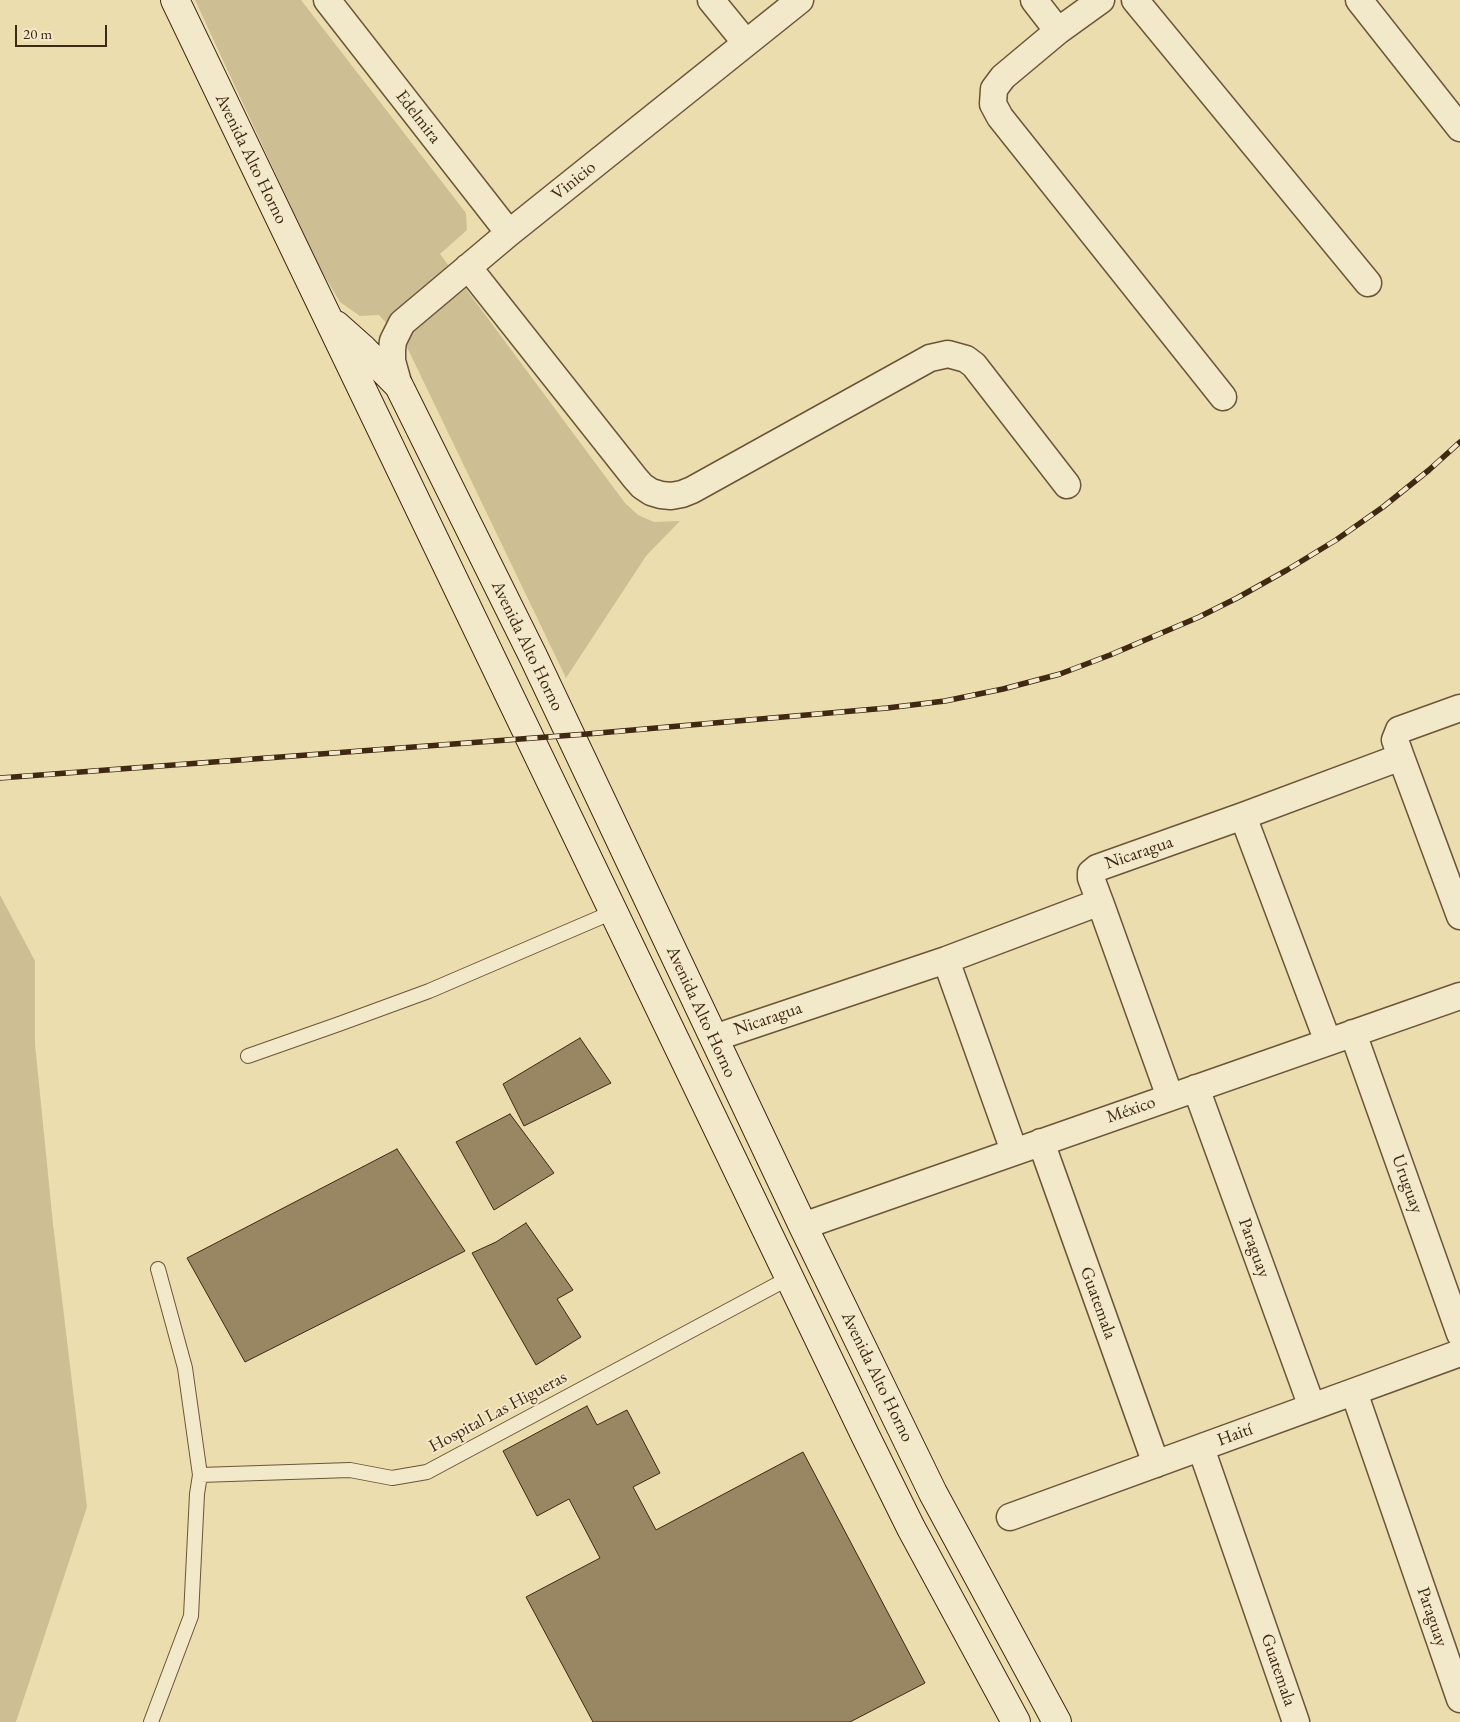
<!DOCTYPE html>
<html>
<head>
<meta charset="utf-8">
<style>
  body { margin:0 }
  #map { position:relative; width:1460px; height:1722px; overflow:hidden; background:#ebddad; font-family:"EB Garamond",serif }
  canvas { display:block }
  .scale { position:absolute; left:15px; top:25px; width:92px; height:22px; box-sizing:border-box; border:2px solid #402812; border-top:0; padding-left:6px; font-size:15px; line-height:18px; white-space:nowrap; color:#402812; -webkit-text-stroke:4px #f2e9ca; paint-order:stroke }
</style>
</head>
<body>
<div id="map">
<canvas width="1460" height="1722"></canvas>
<div class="scale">20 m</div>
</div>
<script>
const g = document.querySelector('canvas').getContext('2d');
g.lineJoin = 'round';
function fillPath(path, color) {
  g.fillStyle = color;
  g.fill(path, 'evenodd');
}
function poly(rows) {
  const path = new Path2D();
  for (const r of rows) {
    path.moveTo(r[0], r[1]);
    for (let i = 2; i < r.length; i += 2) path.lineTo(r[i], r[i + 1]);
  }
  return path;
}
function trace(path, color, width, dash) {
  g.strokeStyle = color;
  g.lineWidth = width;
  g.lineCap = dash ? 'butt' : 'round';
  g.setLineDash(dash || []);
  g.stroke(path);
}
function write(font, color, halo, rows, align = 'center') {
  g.font = font + ' "EB Garamond",serif';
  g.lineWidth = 4;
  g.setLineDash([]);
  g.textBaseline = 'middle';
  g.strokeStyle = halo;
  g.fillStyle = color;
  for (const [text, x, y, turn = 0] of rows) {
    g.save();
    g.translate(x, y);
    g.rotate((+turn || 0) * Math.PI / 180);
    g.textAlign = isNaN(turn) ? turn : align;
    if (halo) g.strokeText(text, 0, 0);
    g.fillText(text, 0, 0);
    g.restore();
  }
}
fillPath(poly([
  [195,0,301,0,466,213,467,230,440,254,625,503,638,515,654,522,680,521,646,556,566,678,406,345,379,315,360,316,340,302,318,265],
  [0,895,35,961,35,1044,53,1224,87,1507,16,1722,0,1722]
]), '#cebe93');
const building = poly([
  [580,1038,611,1083,524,1126,503,1084,580,1038],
  [510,1114,554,1173,494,1210,456,1142,510,1114],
  [397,1149,465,1251,245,1362,187,1258,397,1149],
  [526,1223,573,1290,557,1299,581,1337,536,1365,472,1253,496,1242,526,1223],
  [587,1406,597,1425,627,1410,660,1473,633,1487,656,1530,803,1452,925,1683,850,1722,593,1722,526,1597,600,1558,569,1499,537,1516,503,1451,587,1406]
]);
fillPath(building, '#998663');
trace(building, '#402812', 1);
const lane = poly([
  [248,1056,339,1024,429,991,613,912],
  [200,1475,350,1470,392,1478,427,1472,789,1278],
  [151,1722,191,1616,197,1494,200,1475,185,1368,158,1269]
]);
const street = poly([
  [327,0,509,233],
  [711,0,746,43],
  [1034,0,1058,31],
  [1101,0,1058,31,1003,77,994,89,993,104,1000,117,1223,397],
  [1135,0,1368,283],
  [1359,0,1460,128],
  [468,267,635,478,642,486,651,492,661,495,671,496,682,494,692,490,930,358,948,354,966,359,974,365,1067,485],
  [399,386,392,361,392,350,393,341,402,323,509,233,800,0],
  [1401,757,1460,916],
  [1243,816,1328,1042],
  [1100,902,1170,1097],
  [946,960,1014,1151],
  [1353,1033,1460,1334],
  [714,1038,946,960,1100,902,1091,878,1091,873,1097,868,1243,816,1401,757,1395,740,1399,730,1460,708],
  [1196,1088,1312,1407],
  [1041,1142,1156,1464],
  [803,1226,1460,996],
  [1354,1392,1460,1699],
  [1201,1448,1296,1722],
  [1010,1517,1460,1353]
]);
const secondary = poly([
  [175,0,865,1435,911,1528,1016,1722],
  [336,325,363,349,399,386,533,656,803,1226,933,1493,1057,1722]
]);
trace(lane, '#6b5539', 16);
trace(street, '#6b5539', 29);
trace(secondary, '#402812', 30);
trace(lane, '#f2e9ca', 14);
trace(street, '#f2e9ca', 26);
trace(secondary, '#f2e9ca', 28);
const rail = poly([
  [0,778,587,734,887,708,945,701,1003,689,1060,674,1110,655,1199,617,1237,598,1287,570,1336,540,1383,507,1429,470,1460,442]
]);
trace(rail, '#402812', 5.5);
trace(rail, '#f2e9ca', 4, [11]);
write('18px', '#402812', '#f2e9ca', [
  ["Edelmira",418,117,52],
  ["Avenida Alto Horno",251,159,64],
  ["Vinicio",574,181,-39],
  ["Avenida Alto Horno",527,646,64],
  ["Nicaragua",1139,853,-19],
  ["Avenida Alto Horno",701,1012,65],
  ["Nicaragua",768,1019,-19],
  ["México",1131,1110,-19],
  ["Uruguay",1407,1184,70],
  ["Paraguay",1254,1248,70],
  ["Guatemala",1098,1303,70],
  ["Avenida Alto Horno",877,1377,64],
  ["Hospital Las Higueras",498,1412,-28],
  ["Haití",1235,1435,-20],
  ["Paraguay",1432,1617,71],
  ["Guatemala",1278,1670,71]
]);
</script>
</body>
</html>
